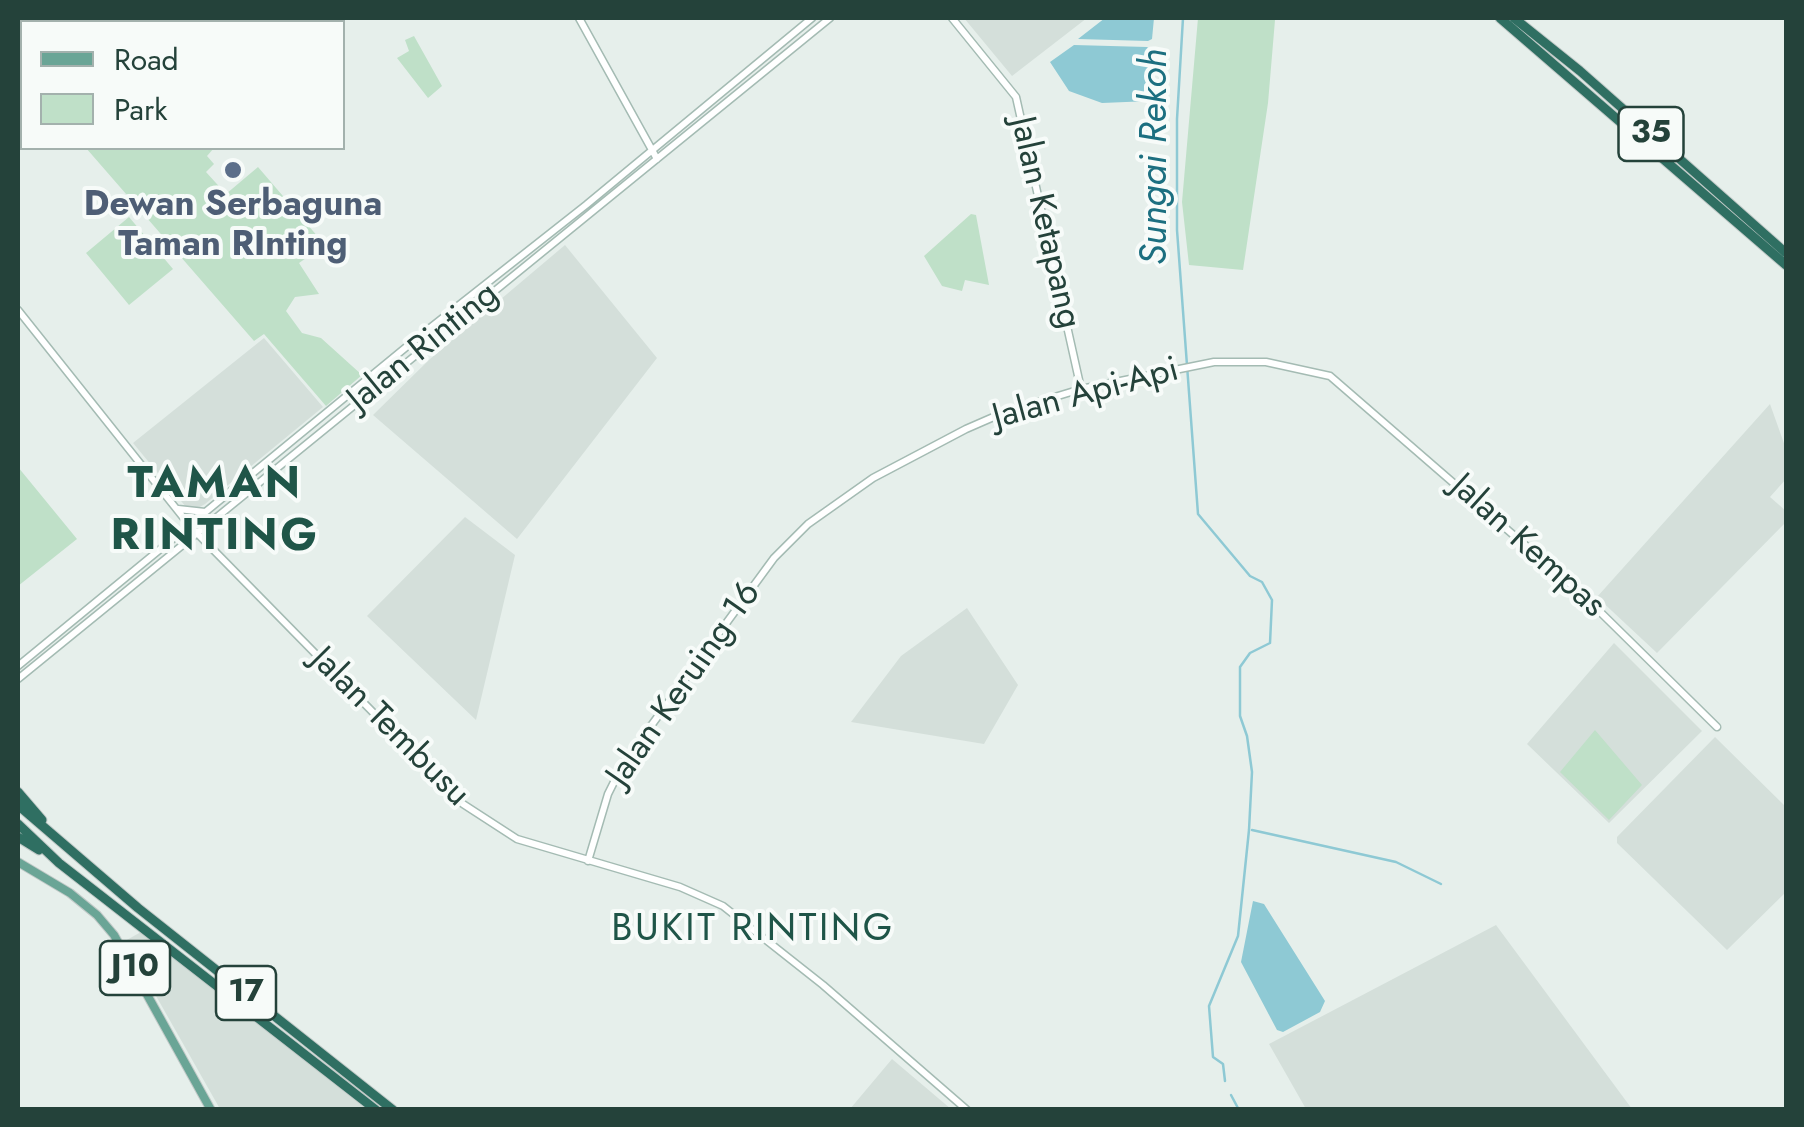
<!DOCTYPE html>
<html>
<head>
<meta charset="utf-8">
<style>
  body { margin:0 }
  #map { position:relative; width:1804px; height:1127px; overflow:hidden; background:#e6efeb; font-family:Jost,sans-serif }
  canvas { display:block }
  .frame { position:absolute; inset:0; border:20px solid #24423a; pointer-events:none }
  .legend { position:absolute; left:20px; top:20px; width:325px; height:130px; box-sizing:border-box; background:#f7fbf9; border:2px solid #a3b1ad; margin:0; padding:12px 18px; list-style:none; font-size:30px; color:#24423a }
  .legend li { display:flex; align-items:center; gap:20px; height:50px }
  .legend b { width:50px; border:2px solid #a3b1ad }
</style>
</head>
<body>
<div id="map">
<canvas width="1804" height="1127"></canvas>
<div class="frame"></div>
<ul class="legend">
<li><b style="height:12px;background:#6aa596"></b>Road</li>
<li><b style="height:28px;background:#bfe0c8"></b>Park</li>
</ul>
</div>
<script>
const g = document.querySelector('canvas').getContext('2d');
g.lineJoin = 'round';
function fillPath(path, color) {
  g.fillStyle = color;
  g.fill(path, 'evenodd');
}
function poly(rows) {
  const path = new Path2D();
  for (const r of rows) {
    path.moveTo(r[0], r[1]);
    for (let i = 2; i < r.length; i += 2) path.lineTo(r[i], r[i + 1]);
  }
  return path;
}
function trace(path, color, width, dash) {
  g.strokeStyle = color;
  g.lineWidth = width;
  g.lineCap = dash ? 'butt' : 'round';
  g.setLineDash(dash || []);
  g.stroke(path);
}
function write(font, color, halo, rows, align = 'center') {
  g.font = font + ' Jost,sans-serif';
  g.lineWidth = 8;
  g.setLineDash([]);
  g.textBaseline = 'middle';
  g.strokeStyle = halo;
  g.fillStyle = color;
  for (const [text, x, y, turn = 0] of rows) {
    g.save();
    g.translate(x, y);
    g.rotate((+turn || 0) * Math.PI / 180);
    g.textAlign = isNaN(turn) ? turn : align;
    if (halo) g.strokeText(text, 0, 0);
    g.fillText(text, 0, 0);
    g.restore();
  }
}
fillPath(poly([
  [964,18,1087,18,1012,76],
  [565,245,657,358,517,539,373,415,430,359],
  [264,338,323,407,205,504,198,508,186,507,133,443],
  [1770,404,1786,449,1786,479,1770,497,1786,511,1786,522,1657,653,1597,597],
  [465,517,515,555,476,720,367,616],
  [967,608,1018,685,984,744,851,722,901,656],
  [1614,643,1702,731,1609,823,1527,744],
  [1715,737,1786,807,1786,892,1727,950,1617,843,1617,837],
  [1496,925,1632,1109,1306,1109,1269,1044],
  [141,932,366,1109,220,1109,125,941],
  [892,1059,951,1109,850,1109]
]), '#d4dfda');
fillPath(poly([
  [1198,18,1275,20,1268,103,1243,270,1189,265,1182,202],
  [414,36,442,86,428,98,397,58,409,51,405,40],
  [86,148,214,148,207,156,214,164,206,172,226,194,258,167,325,245,299,263,319,294,295,297,286,311,302,333,321,338,362,375,326,406,264,334,254,341],
  [971,214,976,215,989,285,965,280,962,291,942,286,924,256],
  [129,217,173,269,129,305,86,253],
  [18,467,77,539,18,586],
  [1595,730,1642,785,1609,820,1560,772]
]), '#bfe0c8');
fillPath(poly([
  [1105,18,1154,18,1152,39,1148,41,1078,39],
  [1074,45,1147,47,1152,50,1150,101,1102,103,1069,91,1050,62],
  [1253,901,1264,904,1325,1001,1320,1012,1283,1032,1277,1030,1241,962]
]), '#8ec9d4');
trace(poly([
  [1183,18,1177,119,1177,230,1198,514,1250,576,1262,582,1272,600,1270,643,1250,653,1240,667,1240,716,1247,736,1252,772,1249,830,1238,936,1209,1006,1213,1057,1223,1064,1225,1081],
  [1252,830,1396,862,1441,884],
  [1231,1095,1239,1110]
]), '#8ec9d4', 2.5);
const secondary = poly([
  [579,18,657,159],
  [952,18,1016,97,1081,389],
  [18,310,190,526,463,804,517,839,680,887,723,906,823,985,967,1110],
  [178,509,205,512],
  [211,546,209,536,213,520],
  [18,666,416,339,586,205,812,18],
  [18,679,830,18],
  [588,861,608,794,623,764,774,558,808,524,873,478,966,429,1005,412,1081,389,1214,362,1266,362,1330,376,1585,597,1717,727]
]);
const primary = poly([
  [18,862,70,893,97,915,114,935,211,1110]
]);
const highway = poly([
  [1500,18,1786,265],
  [1514,18,1580,71,1786,253],
  [18,792,42,820],
  [18,805,138,908,393,1110],
  [18,824,59,863,376,1110],
  [18,837,39,850]
]);
trace(secondary, '#a4bbb3', 9);
trace(primary, '#c2cac8', 10);
trace(highway, '#c2cac8', 11);
trace(secondary, '#fff', 6);
trace(primary, '#6aa596', 8);
trace(highway, '#2f6f62', 9);
for (const [x, y, r, color] of [
  [233,170,10,"#5c6f8a"]
]) {
  const dot = new Path2D();
  dot.arc(x, y, r, 0, 2 * Math.PI);
  g.fillStyle = color;
  g.fill(dot);
  trace(dot, '#f7fbf9', 4);
}
for (const [x, y, w] of [
  [1651,134,65],
  [135,968,70],
  [246,993,60]
]) {
  const box = new Path2D();
  box.roundRect(x - w / 2, y - 27, w, 54, 8);
  g.fillStyle = '#f7fbf9';
  g.fill(box);
  trace(box, '#24423a', 2.5);
}
write('bold 32px', '#24423a', null, [
  ["35",1651,134],
  ["J10",135,968],
  ["17",246,993]
]);
write('bold 35px', '#4e5e75', '#f7fbf9', [
  ["Dewan Serbaguna",233,207],
  ["Taman RInting",233,247]
]);
write('35px', '#24423a', '#f7fbf9', [
  ["Jalan Ketapang",1044,223,77],
  ["Jalan Rinting",424,348,-39],
  ["Jalan Api-Api",1086,395,-15],
  ["Jalan Kempas",1527,547,42],
  ["Jalan Keruing 16",685,685,-55],
  ["Jalan Tembusu",389,728,45]
]);
write('italic 38px', '#1c6f80', '#f7fbf9', [
  ["Sungai Rekoh",1157,157,-90]
]);
g.letterSpacing = '2.5px';
write('38px', '#1f5548', '#f7fbf9', [
  ["BUKIT RINTING",753,931]
]);
g.letterSpacing = '0px';
g.letterSpacing = '2.5px';
write('bold 45px', '#1f5548', '#f7fbf9', [
  ["TAMAN",215,486],
  ["RINTING",215,538]
]);
g.letterSpacing = '0px';
</script>
</body>
</html>
